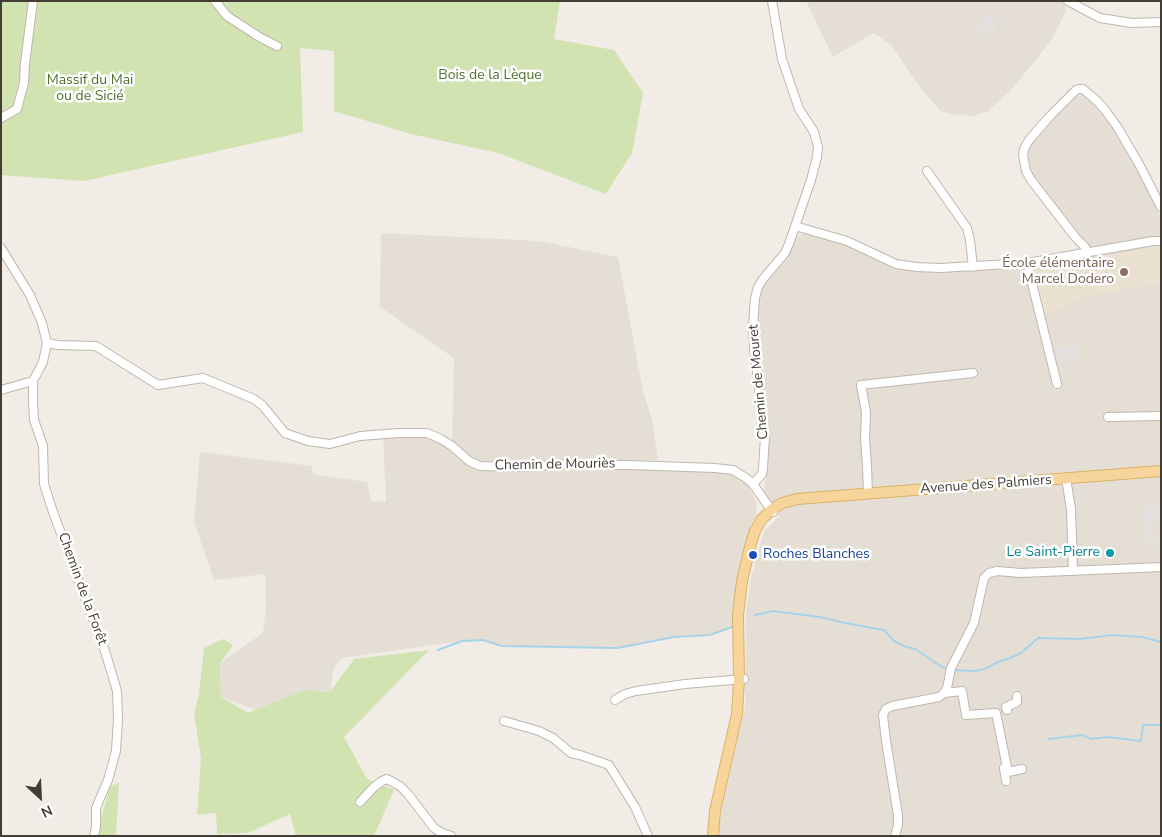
<!DOCTYPE html>
<html>
<head>
<meta charset="utf-8">
<style>
  body { margin:0 }
  #map { position:relative; width:1162px; height:837px; overflow:hidden; background:#f1ede6; font-family:"Nunito Sans",sans-serif }
  canvas { display:block }
  .frame { position:absolute; inset:0; border:2px solid #443d36; pointer-events:none }
  .north { position:absolute; left:15px; top:772px; width:50px; height:50px; -webkit-text-stroke:4px #fff; paint-order:stroke; rotate:155deg; font-size:14px; font-weight:700; line-height:20px; text-align:center; color:#443d36 }
  .north::after { content:''; display:block; margin:auto; width:18px; height:22px; background:#443d36; clip-path:polygon(50% 0,100% 100%,50% 72%,0 100%) }
</style>
</head>
<body>
<div id="map">
<canvas width="1162" height="837"></canvas>
<div class="frame"></div>
<div class="north">N</div>
</div>
<script>
const g = document.querySelector('canvas').getContext('2d');
g.lineJoin = 'round';
function fillPath(path, color) {
  g.fillStyle = color;
  g.fill(path, 'evenodd');
}
function poly(rows) {
  const path = new Path2D();
  for (const r of rows) {
    path.moveTo(r[0], r[1]);
    for (let i = 2; i < r.length; i += 2) path.lineTo(r[i], r[i + 1]);
  }
  return path;
}
function trace(path, color, width, dash) {
  g.strokeStyle = color;
  g.lineWidth = width;
  g.lineCap = dash ? 'butt' : 'round';
  g.setLineDash(dash || []);
  g.stroke(path);
}
function write(font, color, halo, rows, align = 'center') {
  g.font = font + ' "Nunito Sans",sans-serif';
  g.lineWidth = 5;
  g.setLineDash([]);
  g.textBaseline = 'middle';
  g.strokeStyle = halo;
  g.fillStyle = color;
  for (const [text, x, y, turn = 0] of rows) {
    g.save();
    g.translate(x, y);
    g.rotate((+turn || 0) * Math.PI / 180);
    g.textAlign = isNaN(turn) ? turn : align;
    if (halo) g.strokeText(text, 0, 0);
    g.fillText(text, 0, 0);
    g.restore();
  }
}
fillPath(poly([
  [806,1,1062,1,1066,5,1065,13,1053,38,1013,88,987,112,972,116,952,114,940,111,914,79,892,46,874,33,833,57],
  [1082,95,1088,96,1114,131,1140,174,1161,218,1161,836,720,836,719,829,723,804,745,707,746,612,751,578,764,531,779,517,764,492,767,462,768,426,756,323,760,293,770,276,785,262,796,238,804,233,844,243,895,266,1019,267,1076,260,1085,242,1036,184,1028,170,1027,160,1027,150,1031,140,1069,101,1075,97],
  [381,233,539,241,618,257,643,391,652,420,658,460,597,460,597,464,566,467,714,471,734,475,748,485,756,502,757,514,751,524,739,568,734,601,733,626,710,635,674,637,617,648,502,646,483,640,462,641,342,658,334,667,330,692,304,690,256,710,221,697,220,663,263,633,266,608,265,574,214,580,194,522,200,452,312,466,313,474,367,482,371,501,386,502,383,434,427,433,452,446,454,358,380,307]
]), '#e5ded4');
fillPath(poly([
  [1157,247,1161,248,1161,283,1092,295,1069,301,1060,310,1043,314,1033,267]
]), '#eae1d1');
fillPath(poly([
  [1,1,560,1,554,39,614,50,643,93,632,153,606,194,498,153,411,134,334,111,334,51,300,48,303,132,84,181,1,175],
  [223,639,233,645,220,663,221,697,248,713,304,690,330,692,354,659,429,650,344,737,367,779,394,790,374,836,296,836,290,814,248,833,217,834,216,813,197,815,201,758,194,713,199,695,204,648],
  [119,782,116,836,96,836,110,787]
]), '#d0e3b1');
fillPath(poly([
  [989,16,994,20,997,27,993,33,986,35,978,32,976,27,984,18],
  [1076,344,1079,358,1051,364,1048,351],
  [1157,505,1157,506,1161,506,1161,523,1151,524,1152,537,1161,537,1161,559,1159,559,1158,541,1144,541,1142,506]
]), '#e3e0de');
trace(poly([
  [755,615,773,611,820,617,845,623,884,630,894,641,904,646,915,649,942,667,949,669],
  [438,650,462,641,483,640,502,646,617,648,674,637,710,635,735,626],
  [953,670,974,671,985,669,998,662,1010,658,1021,653,1038,638,1080,639,1112,635,1142,637,1161,642],
  [1049,739,1082,735,1091,739,1107,737,1141,741,1143,725,1161,725]
]), '#a6d3ea', 2);
const minor = poly([
  [215,1,227,16,261,38,277,46],
  [1068,1,1100,18,1132,23,1161,22],
  [1,118,17,109,24,83,25,63,33,1],
  [927,171,967,228,970,240,973,267],
  [795,226,847,241,896,264,917,267,940,268,1027,263,1153,241,1161,241],
  [1,248,30,295,42,323,47,343,43,362,33,381,33,401,34,420,43,446,44,484,53,512,105,651,117,691,118,719,116,751,108,780,98,803,96,809,96,827,94,836],
  [1087,253,1085,247,1076,238,1031,180,1026,171,1023,155,1024,149,1029,140,1050,116,1076,90,1079,89,1083,89,1097,101,1105,110,1118,128,1139,164,1161,207],
  [1027,263,1057,384],
  [47,343,58,345,96,346,158,385,203,378,254,399,262,405,285,433,308,441,330,444,360,436,399,433,427,433,441,439,452,446,469,461,480,466,520,467,566,464,630,465,715,468,733,470,746,478,753,484,767,504,773,512],
  [1,390,33,381],
  [1108,417,1161,416],
  [1066,478,1071,509,1073,571],
  [753,484,762,474,763,468,765,437,754,348,753,326,755,298,758,287,763,279,785,253,789,244,811,180,817,157,818,147,814,132,799,109,782,59,772,1],
  [868,494,867,466,865,439,866,412,861,385,973,373],
  [944,693,962,691,966,715,996,713,1008,772,1022,769],
  [615,700,625,694,636,691,685,684,744,679],
  [1007,710,1006,707,1017,702,1017,696],
  [504,721,539,731,553,738,571,753,580,755,609,765,635,807,648,836],
  [1004,768,1006,781],
  [360,802,374,787,382,781,387,779,400,786,408,794,434,828,440,832,451,836],
  [895,836,898,825,898,815,886,741,883,715,886,709,892,706,939,697,944,693,947,688,951,668,974,623,984,578,989,573,997,571,1021,573,1161,567]
]);
const major = poly([
  [713,836,715,811,737,714,739,680,738,615,742,581,751,543,755,531,761,520,771,510,782,503,797,499,1161,471]
]);
trace(minor, '#bfb7ac', 10);
trace(major, '#dab16b', 12);
trace(minor, '#fff', 8);
trace(major, '#f7d59a', 10);
for (const [x, y, r, color] of [
  [1124,272,5,"#8d6e63"],
  [1110,553,5,"#0f9aa8"],
  [753,555,5,"#1a4fb4"]
]) {
  const dot = new Path2D();
  dot.arc(x, y, r, 0, 2 * Math.PI);
  g.fillStyle = color;
  g.fill(dot);
  trace(dot, '#fff', 2);
}
write('14px', '#4c712d', '#fff', [
  ["Bois de la Lèque",490,76],
  ["Massif du Mai",90,81],
  ["ou de Sicié",90,97]
]);
write('14px', '#785e54', '#fff', [
  ["École élémentaire",1114,264],
  ["Marcel Dodero",1114,280]
], 'right');
write('14px', '#443d36', '#fff', [
  ["Chemin de Mouret",759,382,-95],
  ["Chemin de Mouriès",555,465,-1],
  ["Avenue des Palmiers",986,485,-4],
  ["Chemin de la Forêt",82,589,70]
]);
write('14px', '#0d838f', '#fff', [
  ["Le Saint-Pierre",1100,553]
], 'right');
write('14px', '#164399', '#fff', [
  ["Roches Blanches",763,555]
], 'left');
</script>
</body>
</html>
